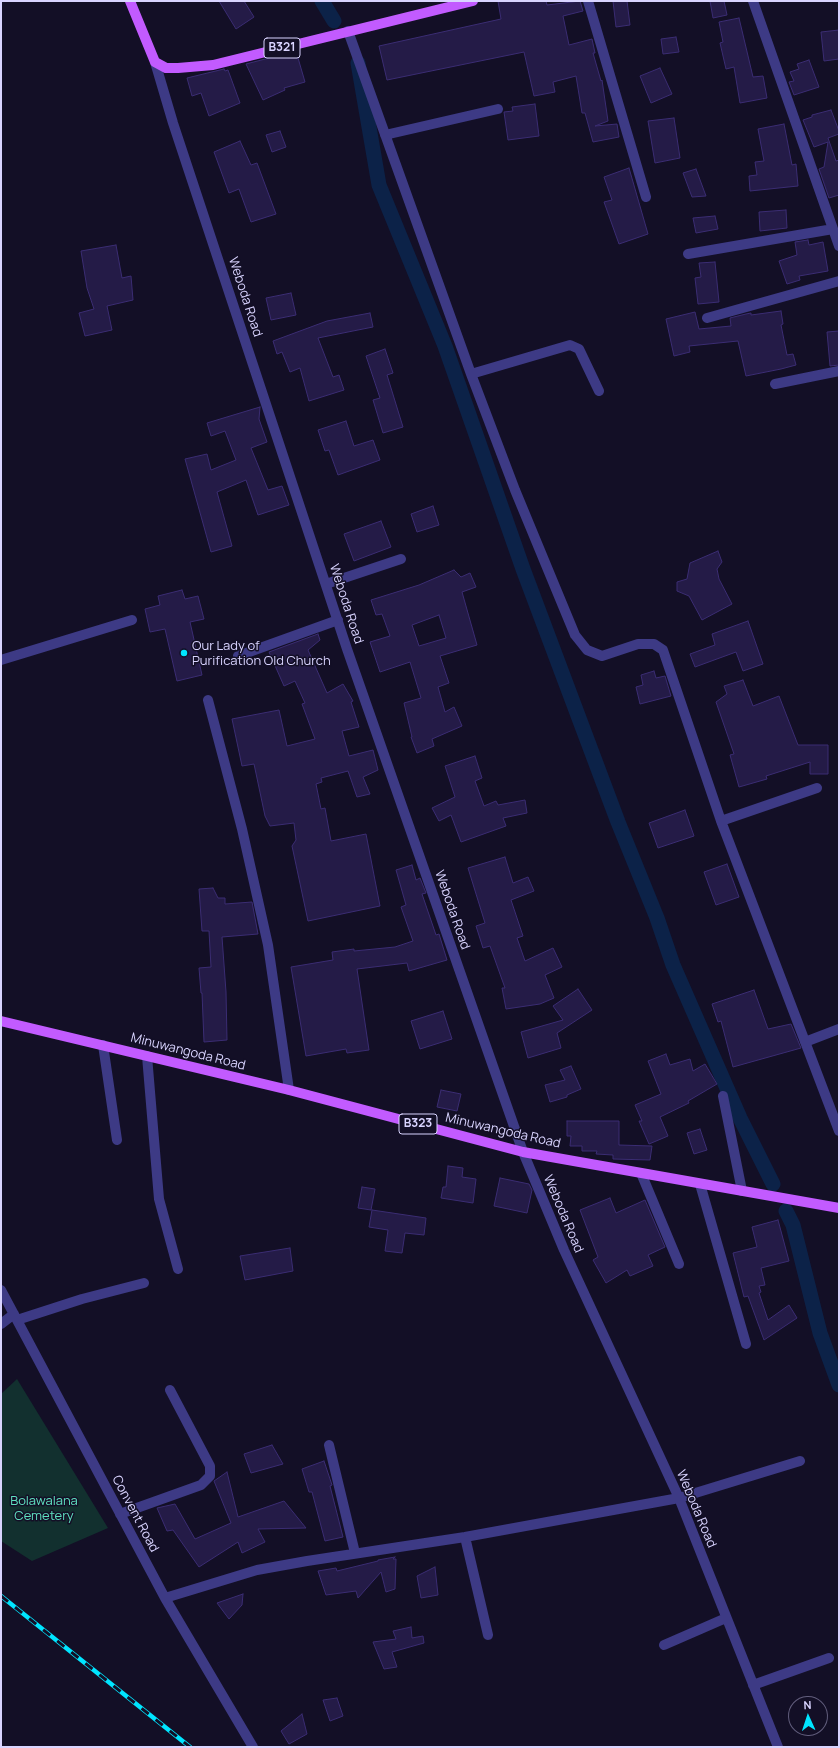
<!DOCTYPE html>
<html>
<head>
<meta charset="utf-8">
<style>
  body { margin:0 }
  #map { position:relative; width:840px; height:1748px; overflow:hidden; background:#130f26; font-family:Manrope,sans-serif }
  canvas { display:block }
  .frame { position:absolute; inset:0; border:2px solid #d9d4ff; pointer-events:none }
  .north { position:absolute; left:788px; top:1696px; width:40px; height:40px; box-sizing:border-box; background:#130f26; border:1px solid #625e7d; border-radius:50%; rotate:357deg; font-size:11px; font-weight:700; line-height:16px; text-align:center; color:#d9d4ff }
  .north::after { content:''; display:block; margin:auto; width:14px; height:18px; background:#00e5ff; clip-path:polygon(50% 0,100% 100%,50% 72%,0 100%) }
</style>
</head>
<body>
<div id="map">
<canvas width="840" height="1748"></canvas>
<div class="frame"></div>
<div class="north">N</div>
</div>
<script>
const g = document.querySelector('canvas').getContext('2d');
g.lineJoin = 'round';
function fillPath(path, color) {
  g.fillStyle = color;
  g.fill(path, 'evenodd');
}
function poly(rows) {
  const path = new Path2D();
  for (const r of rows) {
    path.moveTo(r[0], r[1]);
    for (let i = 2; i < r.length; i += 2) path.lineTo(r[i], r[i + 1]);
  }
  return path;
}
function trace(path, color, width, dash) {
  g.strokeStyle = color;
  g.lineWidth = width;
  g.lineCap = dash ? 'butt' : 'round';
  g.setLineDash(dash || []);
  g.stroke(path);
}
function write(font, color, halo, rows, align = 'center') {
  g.font = font + ' Manrope,sans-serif';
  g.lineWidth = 3;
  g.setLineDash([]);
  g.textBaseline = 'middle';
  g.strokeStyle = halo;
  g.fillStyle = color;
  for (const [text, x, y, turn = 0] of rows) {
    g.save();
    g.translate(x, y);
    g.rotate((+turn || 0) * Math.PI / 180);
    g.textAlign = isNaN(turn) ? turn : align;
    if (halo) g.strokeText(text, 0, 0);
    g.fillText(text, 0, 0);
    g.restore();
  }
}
fillPath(poly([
  [17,1379,108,1528,32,1561,1,1541,1,1394]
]), '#12302f');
trace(poly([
  [322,1,334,21],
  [358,63,379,185,445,346,523,569,618,822,657,918,673,965,740,1118,773,1184],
  [786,1211,793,1225,820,1333,839,1385]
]), '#0c2248', 15);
const building = poly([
  [219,1,244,1,254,17,236,29,219,1],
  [498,1,546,1,547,5,580,1,583,11,563,16,569,45,592,39,595,53,593,53,601,81,602,80,608,121,595,126,617,124,619,137,593,142,585,113,582,113,576,76,553,82,555,92,534,96,524,52,387,80,379,46,501,19,498,1],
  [613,1,627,1,630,25,616,27,613,1],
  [710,1,724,1,727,15,713,18,710,1],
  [739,18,753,77,763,76,767,98,740,103,734,67,726,69,720,43,723,42,719,22,739,18],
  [839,30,839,59,824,61,821,32,839,30],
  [676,37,679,52,663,54,661,39,676,37],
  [296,51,305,82,284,88,285,90,263,100,246,64,296,51],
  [809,60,819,87,794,95,789,82,794,81,790,72,799,69,797,64,809,60],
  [660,68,672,94,651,103,640,76,660,68],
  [224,69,225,71,228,70,240,103,209,116,201,93,192,96,187,78,224,69],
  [535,104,539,136,508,140,504,112,513,111,512,107,535,104],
  [831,110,839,131,839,134,828,138,836,161,839,160,839,195,829,198,819,169,824,167,828,142,814,147,803,120,812,117,812,115,831,110],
  [674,118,680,158,655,163,648,121,674,118],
  [784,124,792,165,796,164,798,186,750,191,749,176,757,175,755,162,764,161,758,129,784,124],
  [280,131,286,147,272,152,266,135,280,131],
  [240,141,251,165,257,163,276,214,251,222,239,189,229,193,214,152,240,141],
  [629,168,648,234,619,244,604,202,612,200,604,177,629,168],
  [696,169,706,196,692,197,683,173,696,169],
  [786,210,787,228,760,231,759,212,786,210],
  [715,216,718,229,696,233,693,218,715,216],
  [808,240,809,245,823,242,828,271,799,276,800,280,787,284,779,261,797,255,795,242,808,240],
  [116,245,122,278,131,276,133,300,107,306,112,330,85,336,79,313,94,309,87,288,81,251,116,245],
  [715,262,719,302,698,304,695,278,701,277,699,263,715,262],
  [291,293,296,315,271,320,266,298,291,293],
  [781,311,783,324,781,325,787,355,793,354,796,365,781,369,746,376,738,341,689,346,690,352,674,356,666,319,695,312,699,329,731,326,730,318,746,314,751,313,751,315,781,311],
  [370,313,373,327,318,338,333,377,339,375,344,390,309,401,300,368,290,372,282,352,277,354,273,341,327,321,370,313],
  [839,331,839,365,830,366,827,332,839,331],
  [385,349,393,373,387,375,403,427,383,433,373,400,380,398,366,356,385,349],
  [260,407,259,419,267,442,251,448,268,490,282,486,289,505,258,515,246,480,217,492,232,546,211,552,185,459,207,454,211,470,236,460,225,431,211,436,207,423,260,407],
  [346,421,354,446,373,440,380,460,338,475,329,450,325,451,318,430,346,421],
  [433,506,439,525,417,532,411,514,433,506],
  [381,521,391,547,354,561,344,534,381,521],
  [718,551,722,562,717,569,719,579,732,604,702,620,689,596,677,591,677,582,687,579,690,563,718,551],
  [454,570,461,577,470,573,476,587,462,592,477,645,440,656,449,683,438,687,445,712,454,707,462,726,432,739,434,746,417,753,411,737,412,737,404,703,421,698,410,662,380,672,370,642,390,636,382,614,376,615,371,600,419,585,454,570],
  [439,615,446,638,419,646,412,625,439,615],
  [182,590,185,599,198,596,204,619,190,622,202,675,177,681,165,629,150,632,145,609,160,605,158,596,182,590],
  [748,621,763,664,743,671,736,652,695,667,690,654,715,645,712,634,748,621],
  [318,634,320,640,308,650,327,693,343,684,353,701,351,702,359,727,342,731,349,756,373,750,378,770,363,777,370,794,357,797,348,771,321,778,322,782,316,784,321,809,325,808,331,841,366,834,380,906,308,921,292,846,296,840,294,823,270,826,265,816,254,764,242,766,232,719,279,710,287,746,315,739,302,704,305,703,295,681,284,686,269,652,318,634],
  [654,671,656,678,665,676,671,696,640,704,636,687,643,685,641,675,654,671],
  [743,680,753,706,779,696,798,745,828,745,828,774,810,774,810,762,766,776,767,779,739,787,730,755,734,754,716,702,727,694,724,686,743,680],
  [475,756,482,778,475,781,484,806,496,801,498,805,525,800,527,813,503,818,506,826,461,842,451,815,439,821,432,808,455,797,445,766,475,756],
  [685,810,694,836,658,848,649,823,685,810],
  [505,857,513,883,528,877,534,891,511,900,523,936,517,938,525,961,553,948,562,967,545,975,554,998,540,1004,506,1009,502,988,505,988,490,946,483,948,476,926,485,923,468,868,505,857],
  [727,864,739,897,716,905,704,872,727,864],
  [412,865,416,880,420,878,426,893,422,894,436,935,439,934,447,960,409,971,407,963,357,969,369,1050,347,1053,346,1049,306,1056,291,967,333,960,332,952,354,949,354,951,395,947,413,941,401,907,406,905,396,870,412,865],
  [213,888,218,898,225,898,225,904,252,902,258,934,222,937,226,992,227,1040,204,1042,202,993,201,993,199,968,211,967,209,931,202,931,199,889,213,888],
  [578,989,592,1010,557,1033,561,1048,528,1058,521,1032,563,1020,553,1006,578,989],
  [754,990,768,1029,791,1024,801,1048,733,1067,721,1021,718,1022,712,1004,754,990],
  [443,1011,452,1039,420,1049,411,1021,443,1011],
  [666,1054,670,1065,690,1059,693,1071,705,1064,717,1084,688,1101,689,1103,660,1117,668,1136,649,1144,639,1121,642,1121,635,1105,661,1094,648,1061,666,1054],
  [571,1066,581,1089,567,1095,567,1097,550,1102,545,1085,565,1080,560,1070,571,1066],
  [441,1090,461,1094,457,1111,437,1107,441,1090],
  [567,1121,619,1121,619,1145,652,1146,650,1160,613,1159,613,1155,596,1154,597,1151,582,1151,582,1146,570,1146,571,1136,567,1136,567,1121],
  [700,1129,707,1150,694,1154,687,1133,700,1129],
  [448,1166,463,1168,462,1177,476,1179,473,1203,441,1198,443,1187,446,1187,448,1166],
  [500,1178,529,1184,532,1190,527,1213,494,1206,500,1178],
  [362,1187,375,1189,371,1210,358,1208,362,1187],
  [610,1198,616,1213,645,1200,665,1247,648,1255,653,1266,630,1276,627,1270,606,1283,593,1260,598,1257,580,1210,610,1198],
  [372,1210,426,1218,424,1235,405,1233,402,1253,385,1251,388,1230,369,1227,372,1210],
  [778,1220,789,1261,761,1268,765,1285,759,1286,761,1292,759,1293,768,1320,789,1305,797,1318,764,1340,748,1296,744,1297,733,1253,757,1247,752,1227,778,1220],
  [290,1248,293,1271,245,1280,240,1256,290,1248],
  [272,1445,283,1464,251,1473,244,1454,272,1445],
  [324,1461,332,1485,330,1486,343,1537,325,1541,312,1492,309,1492,302,1469,324,1461],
  [227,1472,238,1517,284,1501,306,1528,258,1529,265,1542,242,1553,238,1542,199,1567,173,1530,167,1531,157,1508,175,1504,195,1539,231,1523,214,1481,227,1472],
  [395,1557,393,1559,396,1559,395,1589,386,1592,381,1572,358,1598,356,1591,326,1595,318,1571,336,1568,337,1571,378,1561,378,1560,395,1557],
  [435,1567,438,1595,421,1598,417,1576,435,1567],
  [243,1594,242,1605,229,1619,217,1603,243,1594],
  [411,1627,412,1638,423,1636,424,1643,392,1652,397,1667,384,1669,373,1642,396,1639,393,1631,411,1627],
  [337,1698,343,1716,330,1721,323,1700,337,1698],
  [302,1714,307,1734,289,1744,281,1731,302,1714]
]);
fillPath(building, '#241b47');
trace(building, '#3b2d73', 1);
trace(poly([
  [588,1,646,197],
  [753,1,839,246],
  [348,31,471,374,515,490,575,635,587,650,602,656,638,644,654,644,663,650,721,821,839,1131],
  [155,62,173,123,347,649,523,1152,564,1250,679,1498,778,1747],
  [385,135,498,109],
  [688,254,833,229],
  [707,318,839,281],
  [471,374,570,345,579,349,599,391],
  [775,384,839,371],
  [326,584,401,559],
  [238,656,338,620],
  [1,660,132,620],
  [208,700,242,829,268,945,289,1090],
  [721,821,817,788],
  [805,1042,839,1029],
  [103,1045,117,1140],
  [147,1056,159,1199,178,1269],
  [723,1096,742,1191],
  [641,1173,679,1264],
  [700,1184,746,1344],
  [1,1290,165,1598,253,1747],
  [17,1320,82,1299,144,1283],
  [1,1324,14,1314],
  [329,1445,355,1553],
  [120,1514,201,1485,210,1476,210,1466,170,1390],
  [465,1537,488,1635],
  [165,1598,257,1570,307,1561,465,1537,679,1498,800,1461],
  [664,1645,726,1618],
  [753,1685,829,1658]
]), '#3d3a85', 10);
trace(poly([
  [130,1,155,62,166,68,178,68,213,65,473,1],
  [1,1021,289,1090,523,1152,839,1208]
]), '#c25bff', 10);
const rail = poly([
  [1,1596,190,1747]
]);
trace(rail, '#00e5ff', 4.5);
trace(rail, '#130f26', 3, [9]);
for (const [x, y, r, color] of [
  [184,653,4,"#00e5ff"]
]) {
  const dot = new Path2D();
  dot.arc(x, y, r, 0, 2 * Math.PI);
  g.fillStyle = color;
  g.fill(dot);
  trace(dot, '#130f26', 1.5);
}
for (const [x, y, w] of [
  [282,48,36],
  [418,1124,38]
]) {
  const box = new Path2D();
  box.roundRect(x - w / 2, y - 10, w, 20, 3);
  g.fillStyle = '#130f26';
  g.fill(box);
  trace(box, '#d9d4ff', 1);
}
write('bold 12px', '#d9d4ff', null, [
  ["B321",282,48],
  ["B323",418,1124]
]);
write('13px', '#d9d4ff', '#130f26', [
  ["Weboda Road",245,297,72],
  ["Weboda Road",346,604,72],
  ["Weboda Road",452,910,71],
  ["Minuwangoda Road",188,1052,14],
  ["Minuwangoda Road",503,1131,13],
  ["Weboda Road",563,1214,67],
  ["Weboda Road",696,1509,67],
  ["Convent Road",135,1514,62]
]);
write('13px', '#d9d4ff', '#130f26', [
  ["Our Lady of",192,646],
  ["Purification Old Church",192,661]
], 'left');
write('13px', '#5fe0c0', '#130f26', [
  ["Bolawalana",44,1501],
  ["Cemetery",44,1516]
]);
</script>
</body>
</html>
